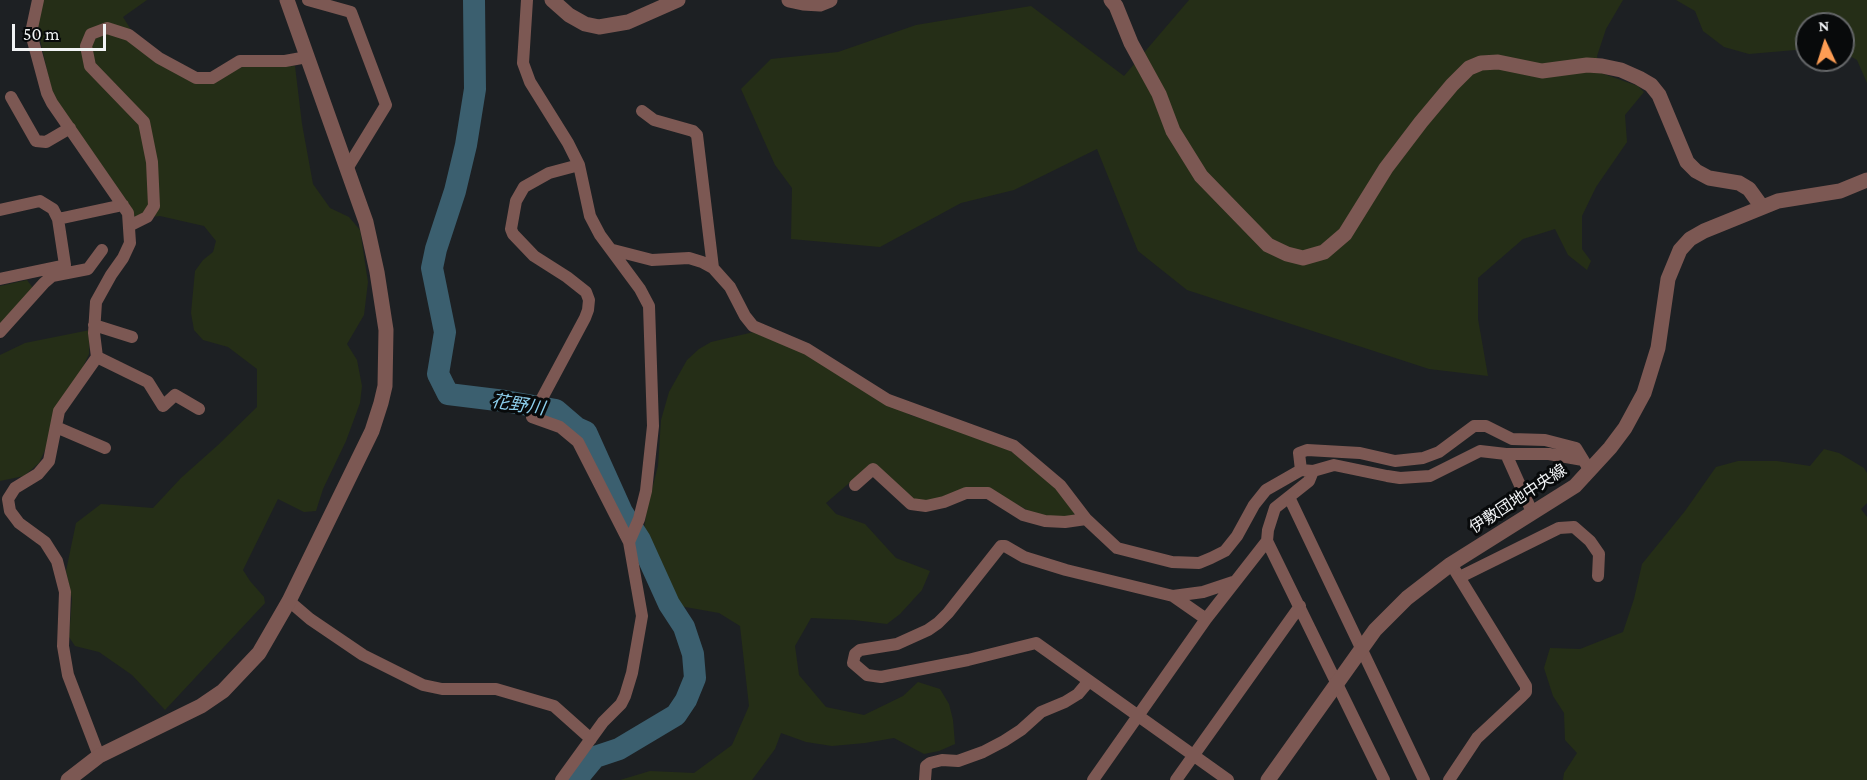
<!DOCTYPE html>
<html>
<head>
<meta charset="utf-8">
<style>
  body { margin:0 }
  #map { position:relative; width:1867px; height:780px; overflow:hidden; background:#1d2023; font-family:"Crimson Pro",serif }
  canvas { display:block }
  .north { position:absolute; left:1795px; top:12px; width:60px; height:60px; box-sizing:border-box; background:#080a0b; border:2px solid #656769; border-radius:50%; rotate:356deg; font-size:16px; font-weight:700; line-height:24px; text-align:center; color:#f1f3f5 }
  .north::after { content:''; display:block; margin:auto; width:21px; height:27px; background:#fd9d54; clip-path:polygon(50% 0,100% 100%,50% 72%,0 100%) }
  .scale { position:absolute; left:12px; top:24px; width:94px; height:27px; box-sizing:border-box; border:3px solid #f1f3f5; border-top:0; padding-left:8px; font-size:18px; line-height:21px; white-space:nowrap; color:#f1f3f5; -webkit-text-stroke:4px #080a0b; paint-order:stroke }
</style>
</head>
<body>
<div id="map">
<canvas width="1867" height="780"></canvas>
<div class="north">N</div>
<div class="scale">50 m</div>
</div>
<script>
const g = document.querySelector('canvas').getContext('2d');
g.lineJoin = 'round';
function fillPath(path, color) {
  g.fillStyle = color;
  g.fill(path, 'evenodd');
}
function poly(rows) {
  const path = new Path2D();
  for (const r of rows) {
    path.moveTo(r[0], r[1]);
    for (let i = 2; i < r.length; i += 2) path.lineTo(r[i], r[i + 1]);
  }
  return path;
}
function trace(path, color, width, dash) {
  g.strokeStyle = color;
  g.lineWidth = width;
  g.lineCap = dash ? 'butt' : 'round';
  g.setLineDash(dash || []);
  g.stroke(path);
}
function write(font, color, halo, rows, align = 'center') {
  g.font = font + ' "Crimson Pro","Noto Sans JP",serif';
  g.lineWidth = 6;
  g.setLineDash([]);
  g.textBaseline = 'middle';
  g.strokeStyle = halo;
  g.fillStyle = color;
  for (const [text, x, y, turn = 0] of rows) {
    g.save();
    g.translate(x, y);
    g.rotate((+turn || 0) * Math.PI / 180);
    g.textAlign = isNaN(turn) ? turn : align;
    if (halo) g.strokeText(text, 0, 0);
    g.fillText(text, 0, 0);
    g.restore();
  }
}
fillPath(poly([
  [43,0,147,0,123,17,143,49,190,76,220,78,248,64,266,67,295,66,302,124,313,184,330,208,349,217,360,230,368,282,364,315,347,344,357,360,362,386,360,403,346,441,323,489,316,511,304,512,278,499,243,570,250,581,264,597,265,603,165,710,132,675,99,652,75,646,69,637,72,599,66,571,76,523,101,504,153,508,181,478,218,445,257,407,257,369,228,347,203,340,194,330,191,313,195,271,203,260,213,252,216,241,204,226,160,216,133,219,129,204,62,109,52,92,37,26],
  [1189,0,1623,0,1606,29,1597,56,1601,73,1638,86,1644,92,1625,115,1627,142,1596,187,1582,216,1582,249,1591,261,1587,270,1568,255,1555,229,1523,239,1478,278,1478,319,1488,376,1429,369,1187,290,1138,251,1097,149,1014,190,961,203,880,247,791,239,792,188,775,165,741,89,771,59,838,52,916,25,1031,6,1124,76],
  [1676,0,1867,0,1867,83,1857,60,1843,52,1843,24,1807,24,1807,49,1749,54,1724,47,1703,31,1695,11],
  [27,280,33,288,0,326,0,286],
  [90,330,89,354,39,463,24,476,0,481,0,355,25,343],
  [758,331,803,352,910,415,961,431,1009,450,1042,472,1076,513,1069,517,1045,516,1031,512,988,489,942,501,914,500,869,466,826,503,836,514,865,524,896,558,930,571,922,590,900,614,887,624,854,620,811,618,795,646,799,675,826,707,864,715,903,696,918,682,940,689,949,704,953,720,955,744,939,751,924,754,894,738,865,743,832,746,806,742,781,733,775,749,752,780,620,780,650,771,694,773,732,745,749,706,740,626,719,613,674,605,647,570,643,537,647,508,658,466,661,420,669,392,687,360,699,349,711,342],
  [1824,449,1839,453,1864,468,1867,473,1867,503,1861,509,1867,517,1867,780,1563,780,1564,773,1577,753,1565,740,1564,713,1553,696,1544,668,1550,648,1580,649,1623,632,1634,599,1642,564,1685,511,1716,467,1738,461,1777,461,1810,466]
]), '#252e17');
trace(poly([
  [474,0,475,89,466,145,455,191,436,249,432,268,445,332,438,374,448,394,505,401,556,410,577,428,586,432,622,512,640,540,669,604,684,627,693,654,695,678,686,700,676,715,619,749,595,757,576,780]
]), '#3b5f6f', 22);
trace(poly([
  [38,0,32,28,33,41,47,93,52,103,128,213,130,243,123,258,111,275,96,302,94,333,97,357,59,411,49,461,38,474,15,488,8,499,10,511,19,523,45,542,57,561,65,592,63,646,68,675,99,756],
  [308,0,351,12,386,105,348,167],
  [527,0,523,63,530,82,568,143,579,165,590,216,600,235,640,289,649,306,653,426,646,491,639,519,629,542],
  [11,97,36,141,46,142,70,128],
  [642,111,654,120,693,131,697,135,713,268],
  [0,210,40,201,53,209,58,219,65,265],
  [58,219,123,205],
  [129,226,147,217,154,206,152,162,144,122,90,66,86,46,91,34,107,28,129,35,159,58,196,78,212,78,240,61,285,61,307,57],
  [613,250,652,260,689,258,702,262,713,268,730,287,745,316,753,326,807,349,888,400,1014,446,1060,485,1086,519,1117,548,1172,562,1199,563,1211,558,1225,551,1237,536,1254,505,1266,490,1301,470,1313,471,1309,481,1275,508,1268,530,1267,541,1206,619,1093,780],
  [52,276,88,269,102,250],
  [0,279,61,266],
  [94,325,132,337],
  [0,332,44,283,65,265],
  [97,357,148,382,163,406,175,395,199,409],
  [56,427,105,448],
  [1506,454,1532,512],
  [1301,470,1299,453,1307,450,1360,453,1395,461,1423,458,1439,452,1474,426,1486,426,1512,439,1545,440,1576,448,1590,471],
  [1313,471,1334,465,1387,476,1400,478,1430,476,1480,451,1506,454,1549,454,1583,460],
  [855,485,873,469,911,504,926,506,944,502,966,493,988,493,1023,515,1045,521,1065,522,1086,519],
  [1289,497,1424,780],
  [1267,541,1384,780],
  [1460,577,1559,528,1574,527,1590,541,1599,554,1598,576],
  [1173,596,1203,592,1233,582],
  [289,601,310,619,363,655,423,685,442,689,496,689,554,706,591,739],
  [1206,619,1173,596,1066,570,1024,557,1005,546,1001,546,948,613,938,623,928,630,897,644,860,650,855,654,853,663,867,675,881,677,968,660,1036,643,1228,780],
  [561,780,603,722,621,704,625,696,632,673,642,616,629,542,578,442,560,427,532,417,585,318,588,310,589,300,586,292,567,277,534,256,513,234,511,229,516,201,524,187,549,173,579,165],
  [925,780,926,766,930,763,942,760,958,761,983,752,1004,741,1021,730,1041,712,1065,702,1078,694,1089,681],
  [1176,780,1300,606],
  [1449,780,1477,738,1522,696,1526,692,1526,686,1451,564]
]), '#7c5853', 12);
trace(poly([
  [552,0,569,15,585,24,599,27,628,22,678,0],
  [789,0,803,3,820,4,830,0],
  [1111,0,1116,6,1131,43,1159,94,1173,131,1201,176,1268,245,1287,254,1303,258,1324,252,1345,234,1386,168,1421,122,1452,85,1469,68,1481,63,1498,62,1542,71,1587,65,1602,66,1621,70,1639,78,1651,85,1659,95,1687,162,1696,171,1709,178,1739,183,1749,189,1762,207],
  [68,780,99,756,201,706,223,691,259,653,289,601,372,431,381,403,385,386,386,330,377,272,366,222,287,0],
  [1268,780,1375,630,1407,598,1451,564,1575,486,1610,448,1625,428,1644,393,1658,348,1668,279,1680,250,1690,239,1704,231,1778,201,1840,191,1867,180]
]), '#7c5853', 15);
write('16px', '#f1f3f5', '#080a0b', [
  ["伊敷団地中央線",1518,499,-33]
]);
write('italic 18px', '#8dcfed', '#080a0b', [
  ["花野川",518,405,9]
]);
</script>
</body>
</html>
